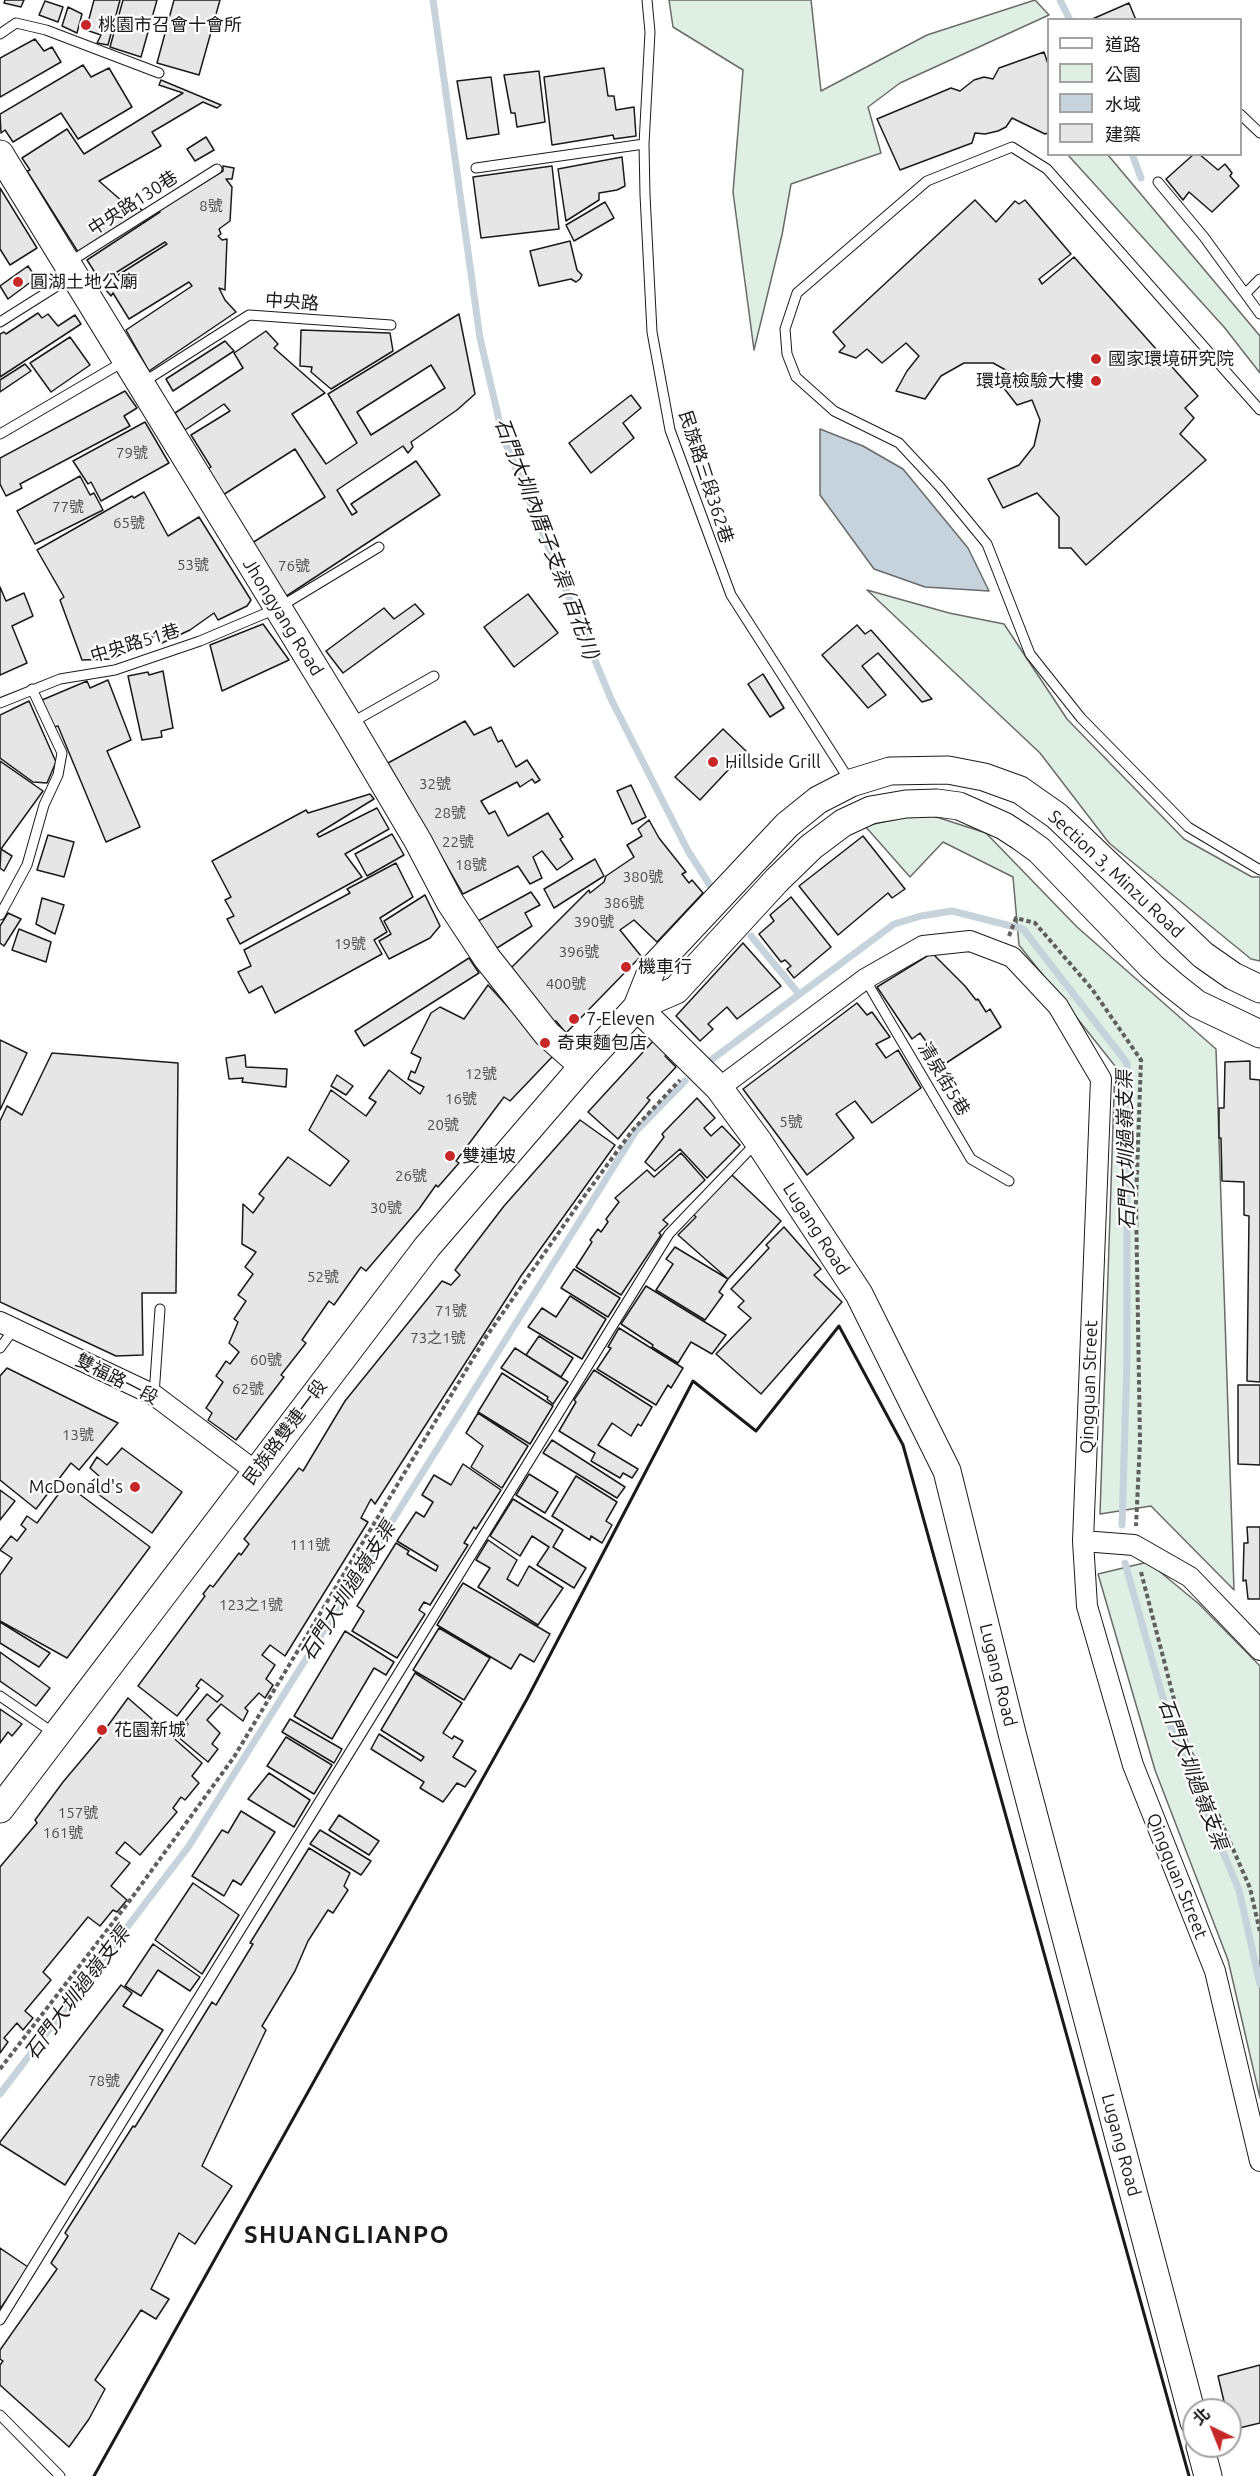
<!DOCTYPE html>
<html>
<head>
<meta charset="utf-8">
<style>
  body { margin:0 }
  #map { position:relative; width:1260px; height:2476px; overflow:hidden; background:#fff; font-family:Ubuntu,"Noto Sans TC",sans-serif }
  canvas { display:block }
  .legend { position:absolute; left:1047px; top:18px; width:195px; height:138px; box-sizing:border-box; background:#fff; border:2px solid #a3a3a3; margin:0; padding:8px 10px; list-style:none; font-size:18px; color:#1a1a1a }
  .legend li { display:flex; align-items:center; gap:12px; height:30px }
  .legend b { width:30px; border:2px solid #a3a3a3 }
  .north { position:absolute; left:1182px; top:2398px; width:60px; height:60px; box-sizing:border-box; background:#fff; border:2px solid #a3a3a3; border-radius:50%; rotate:317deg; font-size:16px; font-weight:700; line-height:24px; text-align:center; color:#1a1a1a }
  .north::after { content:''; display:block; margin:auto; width:21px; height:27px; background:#c62828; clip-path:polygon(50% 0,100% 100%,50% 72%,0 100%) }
</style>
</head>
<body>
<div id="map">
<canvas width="1260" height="2476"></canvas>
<ul class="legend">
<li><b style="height:8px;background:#fff"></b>道路</li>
<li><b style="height:16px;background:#e0efe3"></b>公園</li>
<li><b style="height:16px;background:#c6d2dc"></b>水域</li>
<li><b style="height:16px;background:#e6e6e6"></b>建築</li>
</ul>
<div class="north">北</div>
</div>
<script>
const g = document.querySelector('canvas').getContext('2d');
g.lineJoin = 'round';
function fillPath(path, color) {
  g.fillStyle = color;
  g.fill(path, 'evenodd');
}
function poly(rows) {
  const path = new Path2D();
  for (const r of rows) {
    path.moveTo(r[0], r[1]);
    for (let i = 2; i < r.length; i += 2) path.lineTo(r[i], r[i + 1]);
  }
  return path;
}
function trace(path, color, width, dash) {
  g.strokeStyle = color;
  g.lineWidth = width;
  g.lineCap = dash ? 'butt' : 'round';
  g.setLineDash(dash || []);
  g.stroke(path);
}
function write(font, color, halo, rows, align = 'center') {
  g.font = font + ' Ubuntu,"Noto Sans TC",sans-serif';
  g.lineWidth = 4.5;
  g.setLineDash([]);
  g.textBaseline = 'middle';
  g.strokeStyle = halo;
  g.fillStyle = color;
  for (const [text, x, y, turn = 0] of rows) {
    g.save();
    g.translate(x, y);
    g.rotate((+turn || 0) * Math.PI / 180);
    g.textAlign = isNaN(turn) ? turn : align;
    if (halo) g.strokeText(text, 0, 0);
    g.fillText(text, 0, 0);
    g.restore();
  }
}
const green = poly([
  [669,0,811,0,821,91,927,35,1035,0,1049,15,900,83,868,107,881,153,791,184,782,235,754,350,733,192,743,70,673,27,669,0],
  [1068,155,1108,155,1260,336,1260,373,1224,327,1068,155],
  [867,590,949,613,1004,624,1067,719,1184,839,1252,877,1260,877,1260,961,1251,959,1109,843,1040,753,867,590],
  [924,813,986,833,1077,927,1216,1049,1234,1590,1151,1506,1100,1514,1115,1066,1019,945,1013,877,943,842,910,877,865,826,924,813],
  [1148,1562,1199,1604,1260,1666,1260,2098,1228,1960,1155,1770,1098,1574,1148,1562]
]);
fillPath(green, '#e0efe3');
trace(green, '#6a6a6a', 1.5);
const water = poly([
  [820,429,863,446,903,469,968,548,989,591,925,587,874,569,820,495,820,429]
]);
fillPath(water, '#c6d2dc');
trace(water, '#6a6a6a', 1.5);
trace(poly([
  [433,0,480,338,503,437,611,699,688,851,715,893],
  [1060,0,1070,20],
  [1132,154,1141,178],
  [751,936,799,994],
  [703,1066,894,924,921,916,952,911,1023,929,1127,1063,1127,1359,1122,1525],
  [1125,1563,1173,1734,1239,1890,1260,1984],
  [0,2094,189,1846,636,1131,685,1081]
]), '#c6d2dc', 7);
const building = poly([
  [5,0,24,0,21,7,4,3,5,0],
  [94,0,120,0,108,45,97,43,101,35,86,30,94,0],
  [123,0,157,0,141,57,110,47,123,0],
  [174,0,220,0,199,75,157,63,174,0],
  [45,1,63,7,58,22,39,15,45,1],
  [1129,3,1136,20,1090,20,1129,3],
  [68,7,82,14,77,33,62,26,68,7],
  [35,39,44,51,52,47,61,62,0,97,0,58,35,39],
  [1044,52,1048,64,1048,133,1045,134,1012,118,1006,127,998,131,985,134,975,133,972,143,900,170,877,119,951,88,960,91,974,80,984,77,993,79,999,68,1044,52],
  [83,65,91,77,109,68,132,107,78,139,61,113,13,142,5,130,1,133,0,114,83,65],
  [604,68,608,96,614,96,616,110,634,107,636,136,614,139,613,135,552,145,544,77,604,68],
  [539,71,545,122,517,127,515,113,511,113,504,75,539,71],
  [491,77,499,134,467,139,457,81,491,77],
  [161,80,221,105,217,108,203,102,152,132,161,146,99,181,123,202,129,199,143,211,78,252,27,171,30,170,22,158,67,129,84,154,183,93,159,85,161,80],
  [206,137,214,150,195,161,187,149,206,137],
  [1194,154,1199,154,1218,170,1225,164,1232,173,1230,176,1239,186,1212,212,1189,192,1183,200,1166,179,1194,154],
  [622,157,625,186,617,190,599,193,599,200,566,221,558,169,622,157],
  [223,166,234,168,232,179,226,179,232,187,230,221,219,229,221,234,218,236,222,240,227,239,225,290,219,288,225,300,236,312,149,371,126,330,192,286,189,282,129,319,113,293,111,296,106,290,105,286,109,284,107,282,167,244,165,242,101,282,87,260,160,212,159,210,223,171,223,166],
  [552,166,559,229,481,238,473,177,552,166],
  [0,188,37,248,10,265,0,249,0,188],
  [975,200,996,222,1015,201,1019,204,1025,200,1071,254,1039,279,1042,284,1074,257,1198,396,1185,408,1194,418,1180,434,1206,460,1086,565,1071,548,1059,548,1059,517,1037,493,1003,508,988,479,1019,465,1034,446,1040,420,1032,400,1017,405,1003,387,1013,374,993,363,964,363,941,376,925,399,896,391,907,371,919,356,906,343,882,363,867,349,856,358,839,352,845,346,833,332,975,200],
  [605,202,614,218,574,241,566,225,605,202],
  [570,241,577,270,582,275,580,279,576,282,571,279,539,286,530,251,570,241],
  [28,266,36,278,8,299,0,286,28,266],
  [38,313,42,318,48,314,58,326,75,315,81,324,0,377,0,334,4,332,6,334,38,313],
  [459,314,475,394,457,410,411,442,413,447,408,453,403,446,337,490,352,515,357,512,351,504,416,461,440,495,285,597,252,543,325,497,295,449,223,495,208,469,211,467,191,435,230,411,224,404,185,430,175,413,243,368,234,353,266,331,278,344,274,348,325,393,292,414,326,464,357,443,328,394,459,314],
  [431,365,445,388,371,435,357,412,431,365],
  [301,330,390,333,393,351,331,389,311,372,312,367,300,366,301,330],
  [70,337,90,365,51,392,30,363,70,337],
  [225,341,234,351,173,391,166,379,225,341],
  [25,364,31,371,0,392,0,380,25,364],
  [125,391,137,408,124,416,130,426,20,484,22,488,6,496,0,484,0,458,125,391],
  [631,395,641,408,623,423,634,438,591,473,569,443,631,395],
  [145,422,169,463,101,501,91,482,88,484,73,461,145,422],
  [80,476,90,495,94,493,103,510,35,544,17,511,80,476],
  [144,492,168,536,199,517,251,600,247,606,218,620,214,613,190,630,162,643,156,635,112,659,82,660,60,600,64,597,37,550,132,496,134,498,144,492],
  [0,587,6,601,24,593,33,616,12,626,27,663,0,675,0,587],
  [528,594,558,633,514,667,484,627,528,594],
  [415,604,424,614,343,673,326,651,384,608,394,619,415,604],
  [263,624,289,660,222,691,210,645,263,624],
  [857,625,865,634,871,630,932,699,922,702,878,653,862,666,886,695,868,708,822,655,857,625],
  [163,671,173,728,161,731,162,737,142,740,128,676,148,672,149,675,163,671],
  [763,674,784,708,770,717,748,684,763,674],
  [108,680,131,740,107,751,140,827,106,842,58,726,54,727,42,700,87,681,90,688,108,680],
  [29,701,56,762,47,783,33,782,0,758,0,715,29,701],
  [465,721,474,735,491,727,498,742,502,740,516,767,527,760,540,780,535,783,532,779,520,787,517,782,481,801,489,814,495,811,508,836,548,813,563,837,560,839,573,859,557,870,542,851,533,857,542,878,530,884,518,866,463,894,388,763,465,721],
  [723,729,746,751,700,800,675,777,723,729],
  [0,761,43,791,1,849,0,848,0,761],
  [631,785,646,817,632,824,617,791,631,785],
  [370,794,374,799,317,834,319,837,377,808,389,829,345,854,362,877,240,944,227,919,234,916,225,900,231,897,212,861,306,810,308,813,370,794],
  [649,820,659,838,686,872,682,874,689,883,692,880,703,893,657,942,634,920,620,930,641,956,566,1033,556,1021,551,1023,508,971,589,890,590,893,604,882,606,876,634,857,627,845,642,836,638,829,649,820],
  [392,834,404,855,367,876,355,854,392,834],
  [48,835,74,842,64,877,37,870,48,835],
  [863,836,905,889,892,898,888,893,838,935,799,886,863,836],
  [1,849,12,856,4,871,0,868,1,849],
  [595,859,604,876,554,908,544,889,595,859],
  [396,863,413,897,380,918,387,932,374,940,382,954,275,1013,262,986,249,993,238,972,251,966,244,950,350,893,347,889,396,863],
  [531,892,540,905,525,913,532,926,497,948,478,921,531,892],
  [425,895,440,926,430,938,389,959,379,941,391,934,384,921,425,895],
  [791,897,831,947,794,978,787,969,791,966,785,960,781,962,759,934,774,921,770,915,791,897],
  [42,898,64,905,55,934,36,924,42,898],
  [8,913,21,919,4,946,0,943,0,926,8,913],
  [19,929,51,942,46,962,12,950,19,929],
  [743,943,781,986,737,1019,727,1007,708,1024,713,1029,700,1041,676,1016,743,943],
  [932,953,965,986,976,1000,978,999,986,1012,990,1009,1001,1027,934,1071,922,1050,930,1047,920,1033,912,1039,877,987,932,953],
  [469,958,479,973,364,1046,355,1031,469,958],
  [488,985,553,1056,510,1101,504,1097,456,1161,459,1163,438,1187,436,1185,419,1209,366,1271,361,1267,334,1305,329,1301,302,1340,306,1343,281,1375,284,1377,236,1440,208,1420,212,1413,206,1408,223,1382,216,1376,226,1361,230,1364,239,1352,229,1343,238,1322,234,1319,246,1301,238,1295,253,1274,245,1267,256,1252,242,1244,243,1204,253,1213,264,1198,259,1194,288,1157,330,1186,349,1161,309,1130,331,1090,366,1116,376,1102,369,1098,389,1070,420,1094,424,1087,408,1079,411,1071,415,1073,421,1058,411,1053,431,1013,440,1007,464,1019,488,985],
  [857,1003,867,1015,872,1012,890,1037,876,1044,886,1058,898,1050,921,1088,872,1123,855,1101,836,1114,854,1138,807,1175,743,1089,857,1003],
  [655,1039,668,1054,665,1056,676,1067,647,1098,650,1100,618,1139,588,1112,655,1039],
  [0,1040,27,1053,0,1110,0,1040],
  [52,1053,178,1063,176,1293,142,1293,143,1355,116,1356,0,1302,0,1121,7,1106,22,1115,52,1053],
  [245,1055,246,1067,287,1069,286,1087,242,1082,243,1078,229,1079,226,1058,245,1055],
  [1250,1061,1250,1079,1260,1080,1260,1382,1247,1381,1249,1216,1244,1215,1244,1182,1222,1181,1221,1138,1219,1138,1219,1108,1224,1108,1225,1062,1250,1061],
  [337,1075,353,1086,346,1095,331,1086,337,1075],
  [697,1098,715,1118,704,1128,711,1136,722,1126,740,1145,707,1178,680,1149,655,1171,645,1162,664,1137,662,1134,697,1098],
  [580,1120,615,1145,521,1276,375,1504,371,1499,361,1518,368,1522,285,1656,270,1645,262,1655,275,1665,266,1679,273,1685,265,1698,259,1693,245,1708,248,1711,243,1721,221,1704,207,1720,220,1733,212,1744,218,1749,208,1762,178,1737,188,1724,185,1721,207,1694,217,1702,223,1696,201,1679,196,1686,199,1688,177,1716,138,1686,205,1596,203,1594,210,1585,213,1587,239,1553,241,1555,249,1544,244,1539,299,1468,303,1471,345,1401,442,1281,451,1285,460,1275,455,1270,504,1206,580,1120],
  [681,1153,705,1180,663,1220,668,1224,659,1233,661,1235,621,1295,576,1267,592,1242,590,1240,598,1229,601,1232,608,1222,606,1219,619,1202,615,1198,647,1170,654,1177,681,1153],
  [732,1175,781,1221,728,1279,678,1235,696,1217,693,1214,732,1175],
  [784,1227,821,1269,814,1275,842,1302,761,1394,716,1354,751,1318,738,1307,744,1301,731,1289,769,1248,766,1245,784,1227],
  [675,1247,728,1279,719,1292,723,1295,705,1320,656,1290,673,1264,666,1259,675,1247],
  [574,1269,620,1298,608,1317,561,1288,574,1269],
  [646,1286,726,1335,712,1354,691,1342,678,1363,652,1347,653,1345,621,1324,646,1286],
  [570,1296,606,1319,582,1359,528,1327,542,1308,556,1317,570,1296],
  [619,1328,683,1368,671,1388,668,1385,656,1405,597,1369,611,1348,608,1347,619,1328],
  [539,1336,573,1358,561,1377,526,1355,539,1336],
  [515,1348,568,1382,553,1404,547,1399,548,1397,501,1368,515,1348],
  [7,1368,118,1423,79,1470,71,1463,36,1509,0,1480,0,1376,7,1368],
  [594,1370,652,1407,641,1426,638,1424,631,1436,612,1423,598,1445,638,1469,632,1478,623,1473,620,1478,591,1461,595,1453,559,1431,576,1402,574,1400,594,1370],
  [502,1373,553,1406,530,1444,478,1412,502,1373],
  [1238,1385,1260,1385,1260,1465,1238,1464,1238,1385],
  [478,1413,528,1446,502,1488,471,1467,483,1446,466,1433,478,1413],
  [552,1440,625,1487,617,1498,543,1453,552,1440],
  [122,1448,182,1492,152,1533,98,1494,92,1481,99,1476,90,1468,97,1457,107,1465,122,1448],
  [463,1464,501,1490,476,1529,474,1527,464,1543,468,1545,430,1605,424,1602,419,1610,425,1614,397,1658,352,1631,364,1611,357,1606,396,1543,409,1551,407,1554,436,1571,438,1566,397,1541,416,1512,424,1517,433,1502,422,1495,434,1475,451,1485,463,1464],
  [529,1474,558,1492,545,1513,516,1495,529,1474],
  [576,1476,617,1502,606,1521,612,1525,602,1543,591,1536,590,1540,552,1516,576,1476],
  [66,1484,150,1547,67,1658,0,1621,0,1575,12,1558,0,1550,11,1536,17,1541,26,1529,21,1525,27,1516,37,1523,66,1484],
  [0,1490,15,1501,0,1520,0,1490],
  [513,1499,563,1530,553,1547,586,1568,574,1588,537,1565,549,1547,532,1536,520,1556,490,1536,513,1499],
  [1247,1527,1260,1527,1260,1599,1248,1599,1246,1580,1243,1581,1244,1543,1248,1543,1247,1527],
  [488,1540,517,1560,507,1579,518,1586,529,1566,563,1588,538,1625,478,1587,490,1568,476,1560,488,1540],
  [463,1583,550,1634,534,1662,520,1654,511,1669,437,1625,463,1583],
  [0,1622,50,1653,39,1667,0,1643,0,1622],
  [439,1628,490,1658,464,1700,413,1670,439,1628],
  [345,1631,394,1662,386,1675,374,1668,332,1739,294,1716,345,1631],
  [0,1652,50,1688,36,1706,0,1681,0,1652],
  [415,1673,462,1703,443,1733,452,1739,454,1736,463,1741,453,1757,476,1771,465,1787,457,1783,443,1802,420,1788,424,1782,371,1749,379,1734,421,1761,424,1757,381,1730,415,1673],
  [128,1698,202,1763,192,1776,199,1783,185,1800,181,1797,173,1808,177,1812,140,1855,125,1842,116,1853,130,1863,111,1886,127,1900,117,1912,113,1910,100,1926,88,1917,43,1972,51,1980,25,2011,33,2018,23,2030,17,2023,4,2038,8,2042,0,2053,0,1867,37,1823,35,1820,63,1782,105,1732,104,1731,128,1698],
  [0,1709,22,1724,12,1736,8,1732,0,1743,0,1709],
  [290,1719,342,1749,334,1763,282,1732,290,1719],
  [286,1737,332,1765,314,1794,267,1766,286,1737],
  [269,1773,310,1800,294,1827,248,1799,269,1773],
  [241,1811,275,1832,241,1885,233,1880,224,1896,192,1876,222,1830,228,1833,241,1811],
  [339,1815,379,1841,369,1855,329,1830,339,1815],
  [320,1830,371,1861,361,1875,310,1844,320,1830],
  [309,1848,350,1873,344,1886,348,1890,333,1913,328,1910,308,1941,295,1971,262,2026,266,2030,202,2166,232,2186,195,2244,179,2233,151,2289,169,2299,156,2319,141,2310,95,2380,105,2389,89,2419,69,2447,0,2385,0,2365,3,2361,0,2359,0,2350,57,2269,51,2263,68,2236,65,2233,133,2126,135,2127,212,2002,216,2005,253,1944,250,1943,309,1848],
  [193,1883,239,1915,202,1974,155,1940,193,1883],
  [153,1944,200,1977,190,1991,158,1970,141,1996,125,1986,153,1944],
  [121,1985,132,1993,123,2006,163,2030,65,2185,0,2144,0,2142,121,1985],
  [0,2248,28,2267,0,2309,0,2248],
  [1260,2365,1260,2423,1231,2430,1230,2410,1226,2410,1218,2376,1260,2365]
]);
fillPath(building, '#e6e6e6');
trace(building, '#1a1a1a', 1.5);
const lane = poly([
  [647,0,650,32,644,144,645,195,652,332,670,430,731,595,850,781],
  [0,34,16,23,46,30,159,73],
  [1240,114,1260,133],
  [476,168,644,144],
  [1158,182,1204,237,1260,314],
  [68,263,217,169],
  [1246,293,1260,279],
  [0,322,73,276],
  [142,383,249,315,391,325],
  [1260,410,1047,169,1012,147,927,181,797,293,785,329,787,354,796,377,834,411,899,443,940,487,987,544,1030,654,1081,718,1188,827,1260,870],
  [0,434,123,362],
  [0,703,60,679,115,670,200,641,278,608,379,547],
  [351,723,434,676],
  [0,915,27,865,44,805,58,775,62,753,32,689],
  [865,979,971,1159,1009,1181],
  [0,1348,14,1329],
  [154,1395,160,1309],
  [0,1696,55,1734],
  [0,2320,669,1234,756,1143],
  [0,2415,60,2476]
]);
const street = poly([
  [719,1088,865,979,923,946,970,941,1012,957,1058,1006,1101,1079,1083,1541,1087,1606,1133,1765,1215,1971,1260,2161],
  [0,1322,154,1395,255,1471],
  [1083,1541,1134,1545,1190,1577,1260,1650]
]);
const secondary = poly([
  [0,154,349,724,418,841,450,902,487,958,547,1034,583,1066],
  [637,1007,719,1088,758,1141,859,1294,947,1471,1013,1737,1194,2422],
  [637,1007,676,990,777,880,811,847,843,823,871,810,906,804,937,803,959,806,1004,826,1021,837,1039,850,1152,967,1173,985,1197,1004,1260,1034],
  [0,1809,427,1247,583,1066,637,1007,652,969,787,825,818,800,851,783,890,771,948,770,984,777,1020,790,1057,816,1203,955,1233,976,1260,989],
  [1200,2446,1208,2476]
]);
trace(lane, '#1a1a1a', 11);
trace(street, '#1a1a1a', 22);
trace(secondary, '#1a1a1a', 29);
trace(poly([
  [1009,936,1016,918,1035,923,1092,989,1141,1060,1136,1201,1140,1442,1136,1526],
  [1141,1572,1183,1734,1250,1888,1260,1932],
  [0,2069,128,1903,234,1757,486,1337,580,1202,632,1131,680,1080]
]), '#5f5f5f', 4, [4.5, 3]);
trace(lane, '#fff', 9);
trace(street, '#fff', 20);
trace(secondary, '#fff', 27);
trace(poly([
  [94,2476,527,1699,693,1381,756,1431,839,1326,903,1445,1189,2476]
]), '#1a1a1a', 3);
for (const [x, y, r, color] of [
  [86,25,6,"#c62828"],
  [18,282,6,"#c62828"],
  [1096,359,6,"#c62828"],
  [1096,381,6,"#c62828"],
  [713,762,6,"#c62828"],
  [626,967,6,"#c62828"],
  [574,1019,6,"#c62828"],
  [545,1043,6,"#c62828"],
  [450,1156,6,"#c62828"],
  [135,1487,6,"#c62828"],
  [102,1730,6,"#c62828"]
]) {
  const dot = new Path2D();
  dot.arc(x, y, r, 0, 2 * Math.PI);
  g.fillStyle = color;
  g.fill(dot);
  trace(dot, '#fff', 2);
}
write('15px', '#4d4d4d', null, [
  ["8號",211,206],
  ["79號",132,453],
  ["77號",68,507],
  ["65號",129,523],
  ["53號",193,565],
  ["76號",294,566],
  ["32號",435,784],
  ["28號",450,813],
  ["22號",458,842],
  ["18號",471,865],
  ["380號",643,877],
  ["386號",624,903],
  ["390號",594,922],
  ["19號",350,944],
  ["396號",579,952],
  ["400號",566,984],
  ["12號",481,1074],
  ["16號",461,1099],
  ["5號",791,1122],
  ["20號",443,1125],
  ["26號",411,1176],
  ["30號",386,1208],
  ["52號",323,1277],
  ["71號",451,1311],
  ["73之1號",438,1338],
  ["60號",266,1360],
  ["62號",248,1389],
  ["13號",78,1435],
  ["111號",310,1545],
  ["123之1號",251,1605],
  ["157號",78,1813],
  ["161號",63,1833],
  ["78號",104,2081]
]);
write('18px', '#1a1a1a', '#fff', [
  ["桃園市召會十會所",98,25],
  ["圓湖土地公廟",30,282],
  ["國家環境研究院",1108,359],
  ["環境檢驗大樓",1084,381,"right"],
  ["Hillside Grill",725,762],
  ["機車行",638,967],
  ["7-Eleven",586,1019],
  ["奇東麵包店",557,1043],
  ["雙連坡",462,1156],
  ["McDonald's",123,1487,"right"],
  ["花園新城",114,1730]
], 'left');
write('18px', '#1a1a1a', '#fff', [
  ["中央路130巷",133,203,-33],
  ["中央路",292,302,4],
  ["民族路三段362巷",706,477,72],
  ["Jhongyang Road",283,617,58],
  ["中央路51巷",135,643,-17],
  ["Section 3, Minzu Road",1116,874,43],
  ["清泉街5巷",944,1079,59],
  ["Lugang Road",816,1229,57],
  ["雙福路一段",117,1379,27],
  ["Qingquan Street",1089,1387,-88],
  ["民族路雙連一段",285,1432,-53],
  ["Lugang Road",998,1675,76],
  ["Qingquan Street",1177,1876,68],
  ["Lugang Road",1121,2145,75]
]);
write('italic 20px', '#1a1a1a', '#fff', [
  ["石門大圳內厝子支渠 (百花川)",547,539,69],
  ["石門大圳過嶺支渠",1126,1150,-91],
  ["石門大圳過嶺支渠",348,1591,-58],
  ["石門大圳過嶺支渠",1193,1774,69],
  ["石門大圳過嶺支渠",77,1993,-53]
]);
g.letterSpacing = '1.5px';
write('bold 24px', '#1a1a1a', '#fff', [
  ["SHUANGLIANPO",347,2235]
]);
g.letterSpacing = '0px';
</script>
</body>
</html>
